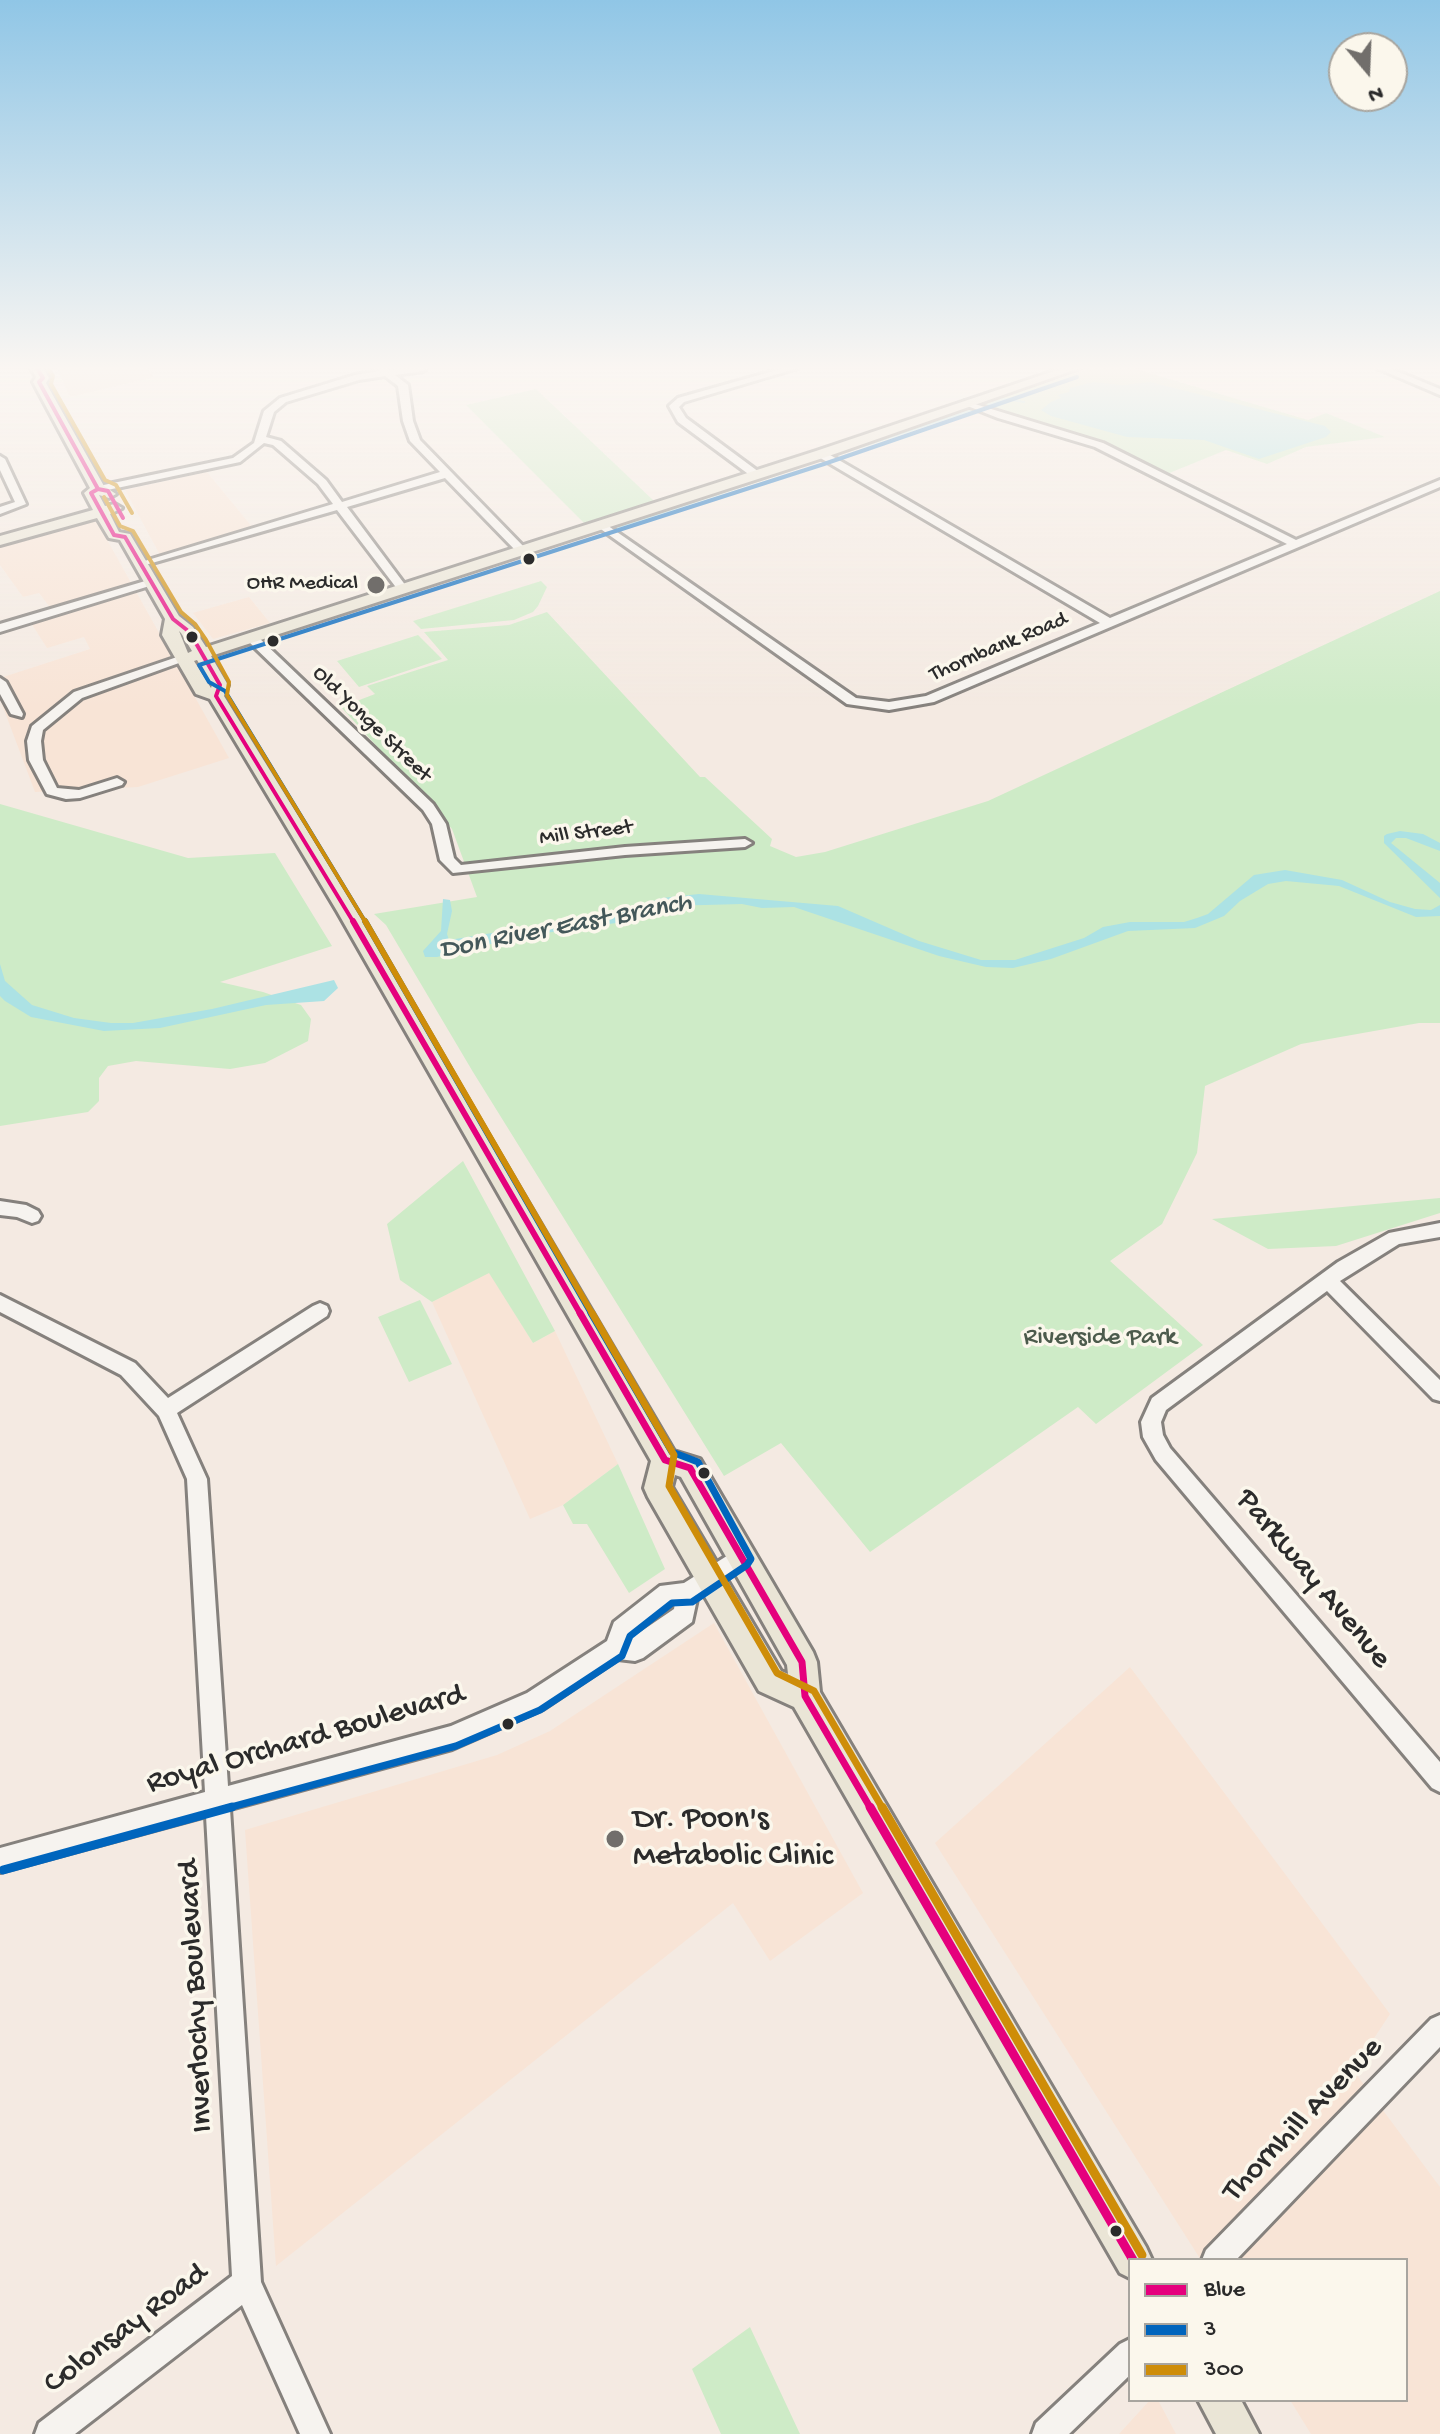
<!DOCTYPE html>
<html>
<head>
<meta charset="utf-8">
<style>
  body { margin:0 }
  #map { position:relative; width:1440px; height:2434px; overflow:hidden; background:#f4eae2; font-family:"Gochi Hand",sans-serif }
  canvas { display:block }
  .legend { position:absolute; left:1128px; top:2258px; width:280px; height:144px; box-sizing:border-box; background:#fbf7ec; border:2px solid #a8a59f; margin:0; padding:10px 14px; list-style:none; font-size:24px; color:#2b2b2b }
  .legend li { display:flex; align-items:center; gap:16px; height:40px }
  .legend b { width:40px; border:2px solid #a8a59f }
  .north { position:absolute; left:1328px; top:32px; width:80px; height:80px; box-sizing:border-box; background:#fbf7ec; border:2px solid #a8a59f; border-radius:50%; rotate:161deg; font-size:22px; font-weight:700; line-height:32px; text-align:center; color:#2b2b2b }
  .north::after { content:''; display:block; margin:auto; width:28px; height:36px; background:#716e6b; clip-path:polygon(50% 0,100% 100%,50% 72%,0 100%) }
</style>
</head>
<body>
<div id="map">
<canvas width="1440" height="2434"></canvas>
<ul class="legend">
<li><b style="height:10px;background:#e5007d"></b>Blue</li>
<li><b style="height:10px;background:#0065bd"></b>3</li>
<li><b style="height:10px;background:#ce8d09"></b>300</li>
</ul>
<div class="north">N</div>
</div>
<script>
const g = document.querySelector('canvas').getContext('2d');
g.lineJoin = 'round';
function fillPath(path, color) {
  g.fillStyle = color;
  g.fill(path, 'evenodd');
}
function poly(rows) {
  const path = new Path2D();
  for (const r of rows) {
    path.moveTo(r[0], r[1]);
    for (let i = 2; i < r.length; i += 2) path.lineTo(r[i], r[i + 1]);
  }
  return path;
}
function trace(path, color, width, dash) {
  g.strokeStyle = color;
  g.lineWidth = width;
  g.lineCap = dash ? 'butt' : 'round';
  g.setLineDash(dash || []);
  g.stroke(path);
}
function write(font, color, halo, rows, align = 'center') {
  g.font = font + ' "Gochi Hand",sans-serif';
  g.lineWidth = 7;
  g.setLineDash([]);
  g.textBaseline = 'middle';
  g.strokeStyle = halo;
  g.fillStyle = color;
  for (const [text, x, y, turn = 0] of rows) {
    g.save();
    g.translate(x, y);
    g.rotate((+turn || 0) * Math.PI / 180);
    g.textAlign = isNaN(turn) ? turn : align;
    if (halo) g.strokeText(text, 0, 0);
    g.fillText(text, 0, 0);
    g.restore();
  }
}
fillPath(poly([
  [57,368,146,368,154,377,70,397],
  [207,472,253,528,160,555,125,490],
  [96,520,229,758,138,787,35,792,0,699,0,678,90,649,84,637,47,648,31,623,56,615,39,593,23,597,0,565,0,548],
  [249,597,270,623,213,639,193,613],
  [489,1272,533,1343,555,1331,618,1464,563,1505,530,1519,432,1302],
  [714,1623,863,1893,770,1961,733,1903,276,2266,245,1830,497,1755,550,1731],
  [1130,1667,1390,2014,1353,2070,1440,2187,1440,2434,1311,2434,1290,2400,1406,2400,1406,2260,1201,2260,935,1843],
  [1150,2400,1158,2400,1176,2434,1119,2434]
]), '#f8e4d6');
fillPath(poly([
  [1092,368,1132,368,1308,420,1326,413,1385,437,1306,447,1267,464,1226,450,1167,474,1092,438,982,404],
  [536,389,654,501,584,523,466,405],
  [541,581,547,587,538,606,533,612,514,620,421,629,413,621],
  [1440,591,1440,1023,1419,1023,1301,1044,1205,1086,1197,1153,1162,1224,1110,1261,1203,1345,1096,1424,1078,1407,870,1552,781,1443,724,1476,473,1072,386,925,374,914,477,897,452,829,341,707,375,694,367,686,448,660,424,632,509,625,547,612,700,777,705,777,772,839,770,846,796,857,825,852,988,801],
  [418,635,442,659,359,687,337,661],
  [0,804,188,858,275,853,332,946,220,982,263,992,301,1005,311,1019,308,1041,265,1063,230,1069,136,1061,108,1066,99,1078,99,1101,88,1112,0,1126],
  [463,1161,555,1331,533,1343,489,1273,432,1302,400,1280,387,1224],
  [1440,1198,1440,1213,1336,1246,1268,1249,1212,1219],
  [420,1300,452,1364,409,1382,378,1317],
  [618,1464,665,1569,629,1593,587,1524,573,1524,563,1505],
  [750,2327,800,2434,721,2434,692,2369]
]), '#ceebc7');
fillPath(poly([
  [1093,382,1123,385,1150,382,1325,426,1331,432,1326,437,1259,459,1204,440,1127,437,1051,416,1041,410,1051,402,1061,398,1058,395,1069,392,1070,388],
  [1400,831,1423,834,1440,843,1440,851,1406,838,1396,838,1391,843,1440,883,1440,898,1384,843,1384,836,1387,834],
  [1285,870,1342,880,1390,902,1415,909,1431,910,1440,905,1440,916,1416,917,1339,886,1286,881,1268,884,1240,901,1224,916,1195,928,1128,931,1051,959,1013,968,986,967,939,956,794,907,762,908,742,904,667,906,623,922,524,936,437,957,425,957,423,951,441,931,443,899,450,900,452,911,447,934,449,940,621,912,662,898,699,894,838,906,919,941,981,960,1015,960,1084,938,1103,927,1130,922,1184,922,1197,918,1208,914,1254,875],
  [0,964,5,981,32,1005,74,1018,111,1023,133,1023,212,1009,334,980,338,988,324,1001,266,1005,160,1028,104,1031,31,1017,5,1001,0,996]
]), '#ace2e4');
trace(poly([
  [988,405,1005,399,1024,402],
  [834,456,972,410],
  [616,528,821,460]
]), '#ace2e4', 2);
const minor = poly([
  [378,368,389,370,427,368,423,371,395,375,408,385,413,421,420,440,525,548,525,552,517,552,445,478,347,507,406,586,406,590,398,590,337,510,138,567,138,563,333,504,318,484,273,445,264,443,240,462,98,492,94,491,94,487,233,458,254,443,264,411,280,398,355,375,379,371,378,368],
  [385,376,398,386,403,421,410,441,440,472,342,502,326,480,281,441,266,437,274,412,286,402,359,380,385,376],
  [784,368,798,368,684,402,679,407,686,418,759,472,759,476,751,476,678,422,669,406,678,398,784,368],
  [1377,368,1389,368,1440,389,1440,395,1377,368],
  [965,401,1103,443,1296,540,1440,480,1440,487,934,702,889,710,847,704,595,525,604,523,856,698,889,702,926,696,1100,623,817,456,817,452,825,452,1110,618,1287,544,1095,447,998,418,965,405,965,401],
  [0,456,5,459,26,504,0,514,0,507,15,502,0,470,0,456],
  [152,579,156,580,156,584,0,632,0,624,152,579],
  [249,636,257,636,433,804,446,824,454,858,461,865,625,847,745,839,752,843,745,847,625,855,453,873,440,860,432,824,423,810,249,642,249,636],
  [180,656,190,659,82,698,43,730,41,741,43,760,57,788,79,790,117,778,124,782,122,785,80,798,66,799,47,794,29,760,27,741,32,726,74,692,180,656],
  [0,678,6,682,23,714,22,717,11,714,0,694,0,678],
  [0,1201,26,1205,38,1211,41,1216,38,1221,32,1223,17,1217,0,1215,0,1201],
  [1440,1223,1440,1237,1399,1244,1340,1281,1440,1380,1440,1401,1433,1399,1327,1291,1166,1410,1161,1422,1163,1435,1170,1448,1440,1762,1440,1792,1432,1788,1156,1460,1143,1437,1141,1422,1152,1398,1338,1262,1389,1233,1440,1223],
  [0,1295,135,1363,168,1398,313,1306,320,1303,327,1306,329,1311,327,1316,177,1413,207,1479,228,1786,451,1726,527,1693,607,1641,614,1622,660,1586,684,1583,741,1547,749,1550,752,1557,749,1564,697,1599,692,1622,643,1658,635,1661,618,1659,543,1709,452,1749,230,1809,261,2282,330,2434,300,2434,242,2305,75,2434,35,2434,39,2423,232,2276,206,1816,0,1872,0,1848,205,1792,187,1479,159,1416,121,1375,0,1312,0,1295],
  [672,1603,675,1603,674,1609,630,1639,672,1603],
  [1440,2015,1440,2047,1236,2260,1202,2260,1206,2250,1431,2019,1440,2015],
  [1130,2339,1130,2375,1069,2434,1032,2434,1036,2423,1120,2344,1130,2339]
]);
const major = poly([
  [31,368,43,368,49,378,46,383,104,486,116,494,109,498,99,495,105,506,115,504,122,508,110,514,119,532,130,534,179,616,193,627,206,647,816,451,1063,368,1080,368,826,457,211,656,228,685,224,696,357,911,674,1451,700,1459,813,1652,817,1662,820,1692,1146,2247,1152,2260,1130,2260,1130,2278,1120,2273,794,1707,759,1691,648,1497,644,1488,651,1461,337,911,210,699,196,694,170,649,162,635,165,619,120,540,109,538,97,518,0,545,0,536,93,510,84,493,90,488,33,382,36,377,31,368],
  [179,631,181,633,192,651,188,653,179,631],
  [197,660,212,685,211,688,194,661,197,660],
  [675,1475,681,1477,787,1665,788,1674,781,1671,672,1487,675,1475],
  [1198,2400,1241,2400,1259,2434,1216,2434,1198,2400]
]);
trace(minor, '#85817d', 6);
trace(major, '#85817d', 6);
fillPath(minor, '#f6f3ef');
fillPath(major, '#eae5d6');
trace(poly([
  [37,368,43,378,39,382,98,489,108,491,123,518],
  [98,489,91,493,114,535,125,537,173,619,187,630,197,645,220,685,216,696,354,923]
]), '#e5007d', 4);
trace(poly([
  [353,921,581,1315]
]), '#e5007d', 6);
trace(poly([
  [580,1313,665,1460,690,1468,802,1662,805,1696,871,1809]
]), '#e5007d', 7);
trace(poly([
  [870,1807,1133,2260]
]), '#e5007d', 9);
trace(poly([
  [366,923,225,691,209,682,199,665,824,464,1077,377]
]), '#0065bd', 4);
trace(poly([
  [365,921,592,1315]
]), '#0065bd', 6);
trace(poly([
  [224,1809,456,1746,540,1710,622,1656,630,1636,672,1603,692,1602,747,1565,751,1559,698,1462,672,1452,591,1313]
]), '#0065bd', 7);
trace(poly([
  [3,1870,232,1807]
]), '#0065bd', 9);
trace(poly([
  [48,368,53,376,51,384,105,480,116,485,132,513],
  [104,497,120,526,133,531,181,612,195,624,206,640,229,682,227,695,366,923]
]), '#ce8d09', 4);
trace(poly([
  [365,921,593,1315]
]), '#ce8d09', 6);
trace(poly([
  [592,1313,674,1455,669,1486,777,1673,814,1691,883,1809]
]), '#ce8d09', 7);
trace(poly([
  [882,1807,1142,2255]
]), '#ce8d09', 9);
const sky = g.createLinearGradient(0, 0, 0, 708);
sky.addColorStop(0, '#90c6e6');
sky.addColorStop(0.52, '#faf6f2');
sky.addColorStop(1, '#faf6f200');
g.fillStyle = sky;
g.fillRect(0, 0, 1440, 708);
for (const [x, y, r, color] of [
  [529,559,7,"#2b2b2b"],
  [376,585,10,"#716e6b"],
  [192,637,7,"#2b2b2b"],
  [273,641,7,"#2b2b2b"],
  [704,1473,7,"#2b2b2b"],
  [508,1724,7,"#2b2b2b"],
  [615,1839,10,"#716e6b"],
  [1116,2231,7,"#2b2b2b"]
]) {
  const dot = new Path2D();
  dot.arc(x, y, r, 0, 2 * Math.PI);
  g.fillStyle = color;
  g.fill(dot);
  trace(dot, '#fbf7ec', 3);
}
write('22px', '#2b2b2b', '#fbf7ec', [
  ["OHR Medical",358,585]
], 'right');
write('22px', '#2b2b2b', '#fbf7ec', [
  ["Thornbank Road",999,648,-23],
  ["Old Yonge Street",371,725,44],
  ["Mill Street",586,834,-7]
]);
write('26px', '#4c5b4c', '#fbf7ec', [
  ["Riverside Park",1100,1339]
]);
write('italic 28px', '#44585a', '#fbf7ec', [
  ["Don River East Branch",566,928,-11]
]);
write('32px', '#2b2b2b', '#fbf7ec', [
  ["Parkway Avenue",1312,1580,50],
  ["Royal Orchard Boulevard",306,1741,-16],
  ["Inverlochy Boulevard",198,1996,-93],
  ["Thornhill Avenue",1304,2121,-46],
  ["Colonsay Road",127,2330,-37]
]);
write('32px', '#2b2b2b', '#fbf7ec', [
  ["Dr. Poon's",633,1821],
  ["Metabolic Clinic",633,1858]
], 'left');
</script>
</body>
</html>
